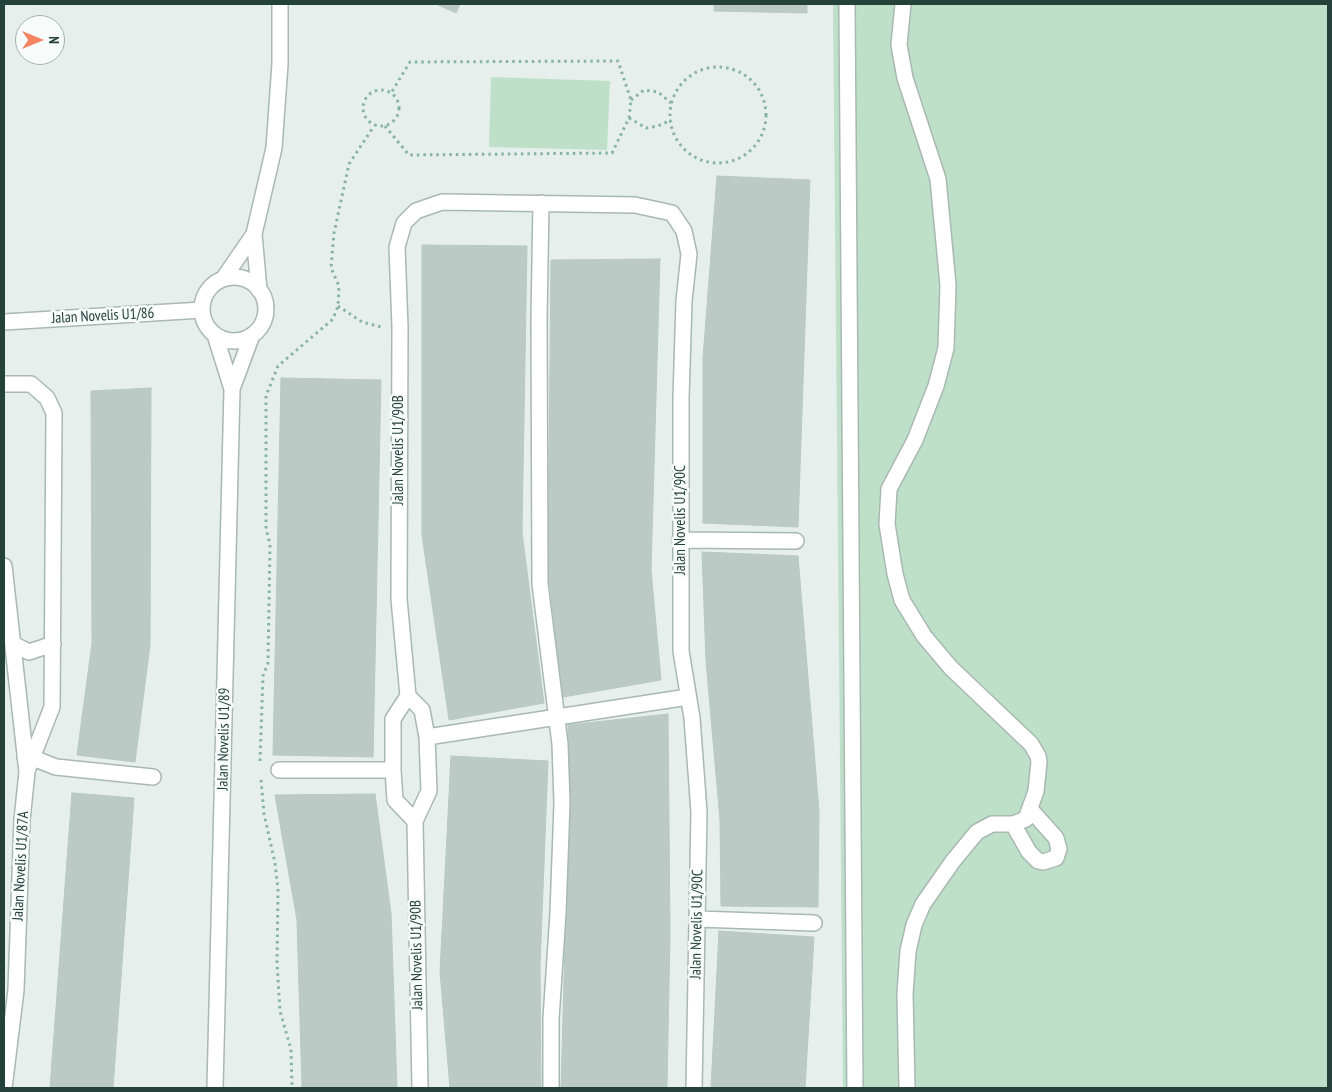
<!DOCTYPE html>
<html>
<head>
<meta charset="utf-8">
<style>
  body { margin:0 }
  #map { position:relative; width:1332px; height:1092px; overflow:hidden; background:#e6efeb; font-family:"PT Sans Narrow",sans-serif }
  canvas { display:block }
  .frame { position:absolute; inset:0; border:5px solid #24423a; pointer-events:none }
  .north { position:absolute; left:15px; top:15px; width:50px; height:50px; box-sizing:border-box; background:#f7fbf9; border:1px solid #a3b1ad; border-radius:50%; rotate:90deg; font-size:14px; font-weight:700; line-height:20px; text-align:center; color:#24423a }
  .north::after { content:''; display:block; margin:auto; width:18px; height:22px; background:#f4845f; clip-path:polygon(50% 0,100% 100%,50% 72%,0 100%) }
</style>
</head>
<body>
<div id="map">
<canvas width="1332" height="1092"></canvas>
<div class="frame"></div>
<div class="north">N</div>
</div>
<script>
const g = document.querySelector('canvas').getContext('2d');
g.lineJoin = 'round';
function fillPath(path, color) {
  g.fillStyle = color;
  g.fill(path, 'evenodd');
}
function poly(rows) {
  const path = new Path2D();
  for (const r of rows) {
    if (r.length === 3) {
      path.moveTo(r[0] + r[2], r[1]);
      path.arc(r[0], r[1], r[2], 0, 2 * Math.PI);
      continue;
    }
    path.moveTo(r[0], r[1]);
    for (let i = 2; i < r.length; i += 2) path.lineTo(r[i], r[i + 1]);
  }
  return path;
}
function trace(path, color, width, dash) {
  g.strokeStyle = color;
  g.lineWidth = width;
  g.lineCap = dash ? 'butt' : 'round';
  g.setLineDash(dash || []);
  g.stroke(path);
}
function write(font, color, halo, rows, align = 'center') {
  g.font = font + ' "PT Sans Narrow",sans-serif';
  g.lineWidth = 5;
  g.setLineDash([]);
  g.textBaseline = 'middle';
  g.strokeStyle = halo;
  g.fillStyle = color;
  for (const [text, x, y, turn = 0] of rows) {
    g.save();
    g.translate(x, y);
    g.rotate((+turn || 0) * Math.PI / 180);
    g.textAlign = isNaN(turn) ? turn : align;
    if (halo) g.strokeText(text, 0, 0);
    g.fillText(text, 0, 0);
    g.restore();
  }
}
fillPath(poly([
  [833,4,1328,4,1328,1088,843,1088],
  [491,77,610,81,607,150,489,147]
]), '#bfe0c8');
const building = poly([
  [436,4,460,4,456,13,436,4],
  [714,4,807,4,807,13,714,11,714,4],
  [717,176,810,180,798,527,703,523,703,358,717,176],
  [422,245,527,246,522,532,544,703,449,720,422,535,422,245],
  [660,259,651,570,661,680,563,697,548,570,551,260,660,259],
  [281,378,381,380,373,757,273,755,281,378],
  [151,388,150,645,135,762,77,755,92,643,91,391,151,388],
  [702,552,798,556,819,811,818,907,721,906,720,820,706,661,702,552],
  [668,714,670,934,667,1088,561,1088,569,798,568,725,668,714],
  [451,756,548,761,540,966,541,1088,450,1088,440,972,451,756],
  [72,793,134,798,113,1088,50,1088,72,793],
  [375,794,391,913,397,1088,302,1088,297,920,275,795,375,794],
  [719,931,814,937,805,1088,711,1088,719,931]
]);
fillPath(building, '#bbcac4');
trace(building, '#b8c9c2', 1);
const minor = poly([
  [847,4,855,1088],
  [903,4,899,45,905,78,938,179,948,285,946,348,936,386,915,440,889,489,887,524,895,574,902,600,924,636,951,668,1031,744,1038,756,1039,762,1036,791,1026,819,1013,824,992,824,977,832,953,861,923,904,914,925,908,951,905,994,907,1088],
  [541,203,539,320,540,584,560,744,562,803,558,913,551,1019,551,1088],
  [234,309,32],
  [223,279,254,234],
  [259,290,254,234,274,148,280,64,280,4],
  [4,322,202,310],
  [4,384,31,384,47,398,54,413,52,707,27,771],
  [232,389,252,335],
  [680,540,796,541],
  [4,566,27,772,22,820,16,990,4,1088],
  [13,644,29,652,53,644],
  [408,696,422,710,427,737,429,791,415,821,420,1088],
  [427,737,688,697],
  [25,758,33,758,56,767,153,777],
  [279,770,393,770],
  [415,821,395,800,393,770,393,719,408,696,399,599,400,327,397,247,404,223,416,211,442,202,635,205,672,213,684,231,689,254,684,301,681,398,681,651,692,718,699,812,694,1088],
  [1013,824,1029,852,1038,861,1043,862,1056,858,1059,849,1056,838,1030,809],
  [698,919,814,923],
  [215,1088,232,389,215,335]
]);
trace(minor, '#a8b8b2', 18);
trace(poly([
  [718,115,48],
  [381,108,18],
  [631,100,644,90,658,92,671,103],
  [629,118,646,128,658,126,671,120],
  [385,126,409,155,612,153,629,118,631,100,618,61,410,62,391,93],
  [338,306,362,322,381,327],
  [260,761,263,676,268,663,270,544,266,529,266,396,278,366,333,319,338,306,339,286,331,268,334,233,349,164,374,126],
  [261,780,264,814,275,863,278,890,277,963,280,1011,291,1049,292,1088]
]), '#86b3a5', 3, [2.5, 4]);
trace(minor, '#fff', 15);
write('15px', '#24423a', '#f7fbf9', [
  ["Jalan Novelis U1/86",103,316,-3],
  ["Jalan Novelis U1/90B",399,450,-90],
  ["Jalan Novelis U1/90C",681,520,-90],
  ["Jalan Novelis U1/89",224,739,-89],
  ["Jalan Novelis U1/87A",21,866,-87],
  ["Jalan Novelis U1/90C",697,924,-89],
  ["Jalan Novelis U1/90B",417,955,-91]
]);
</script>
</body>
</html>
